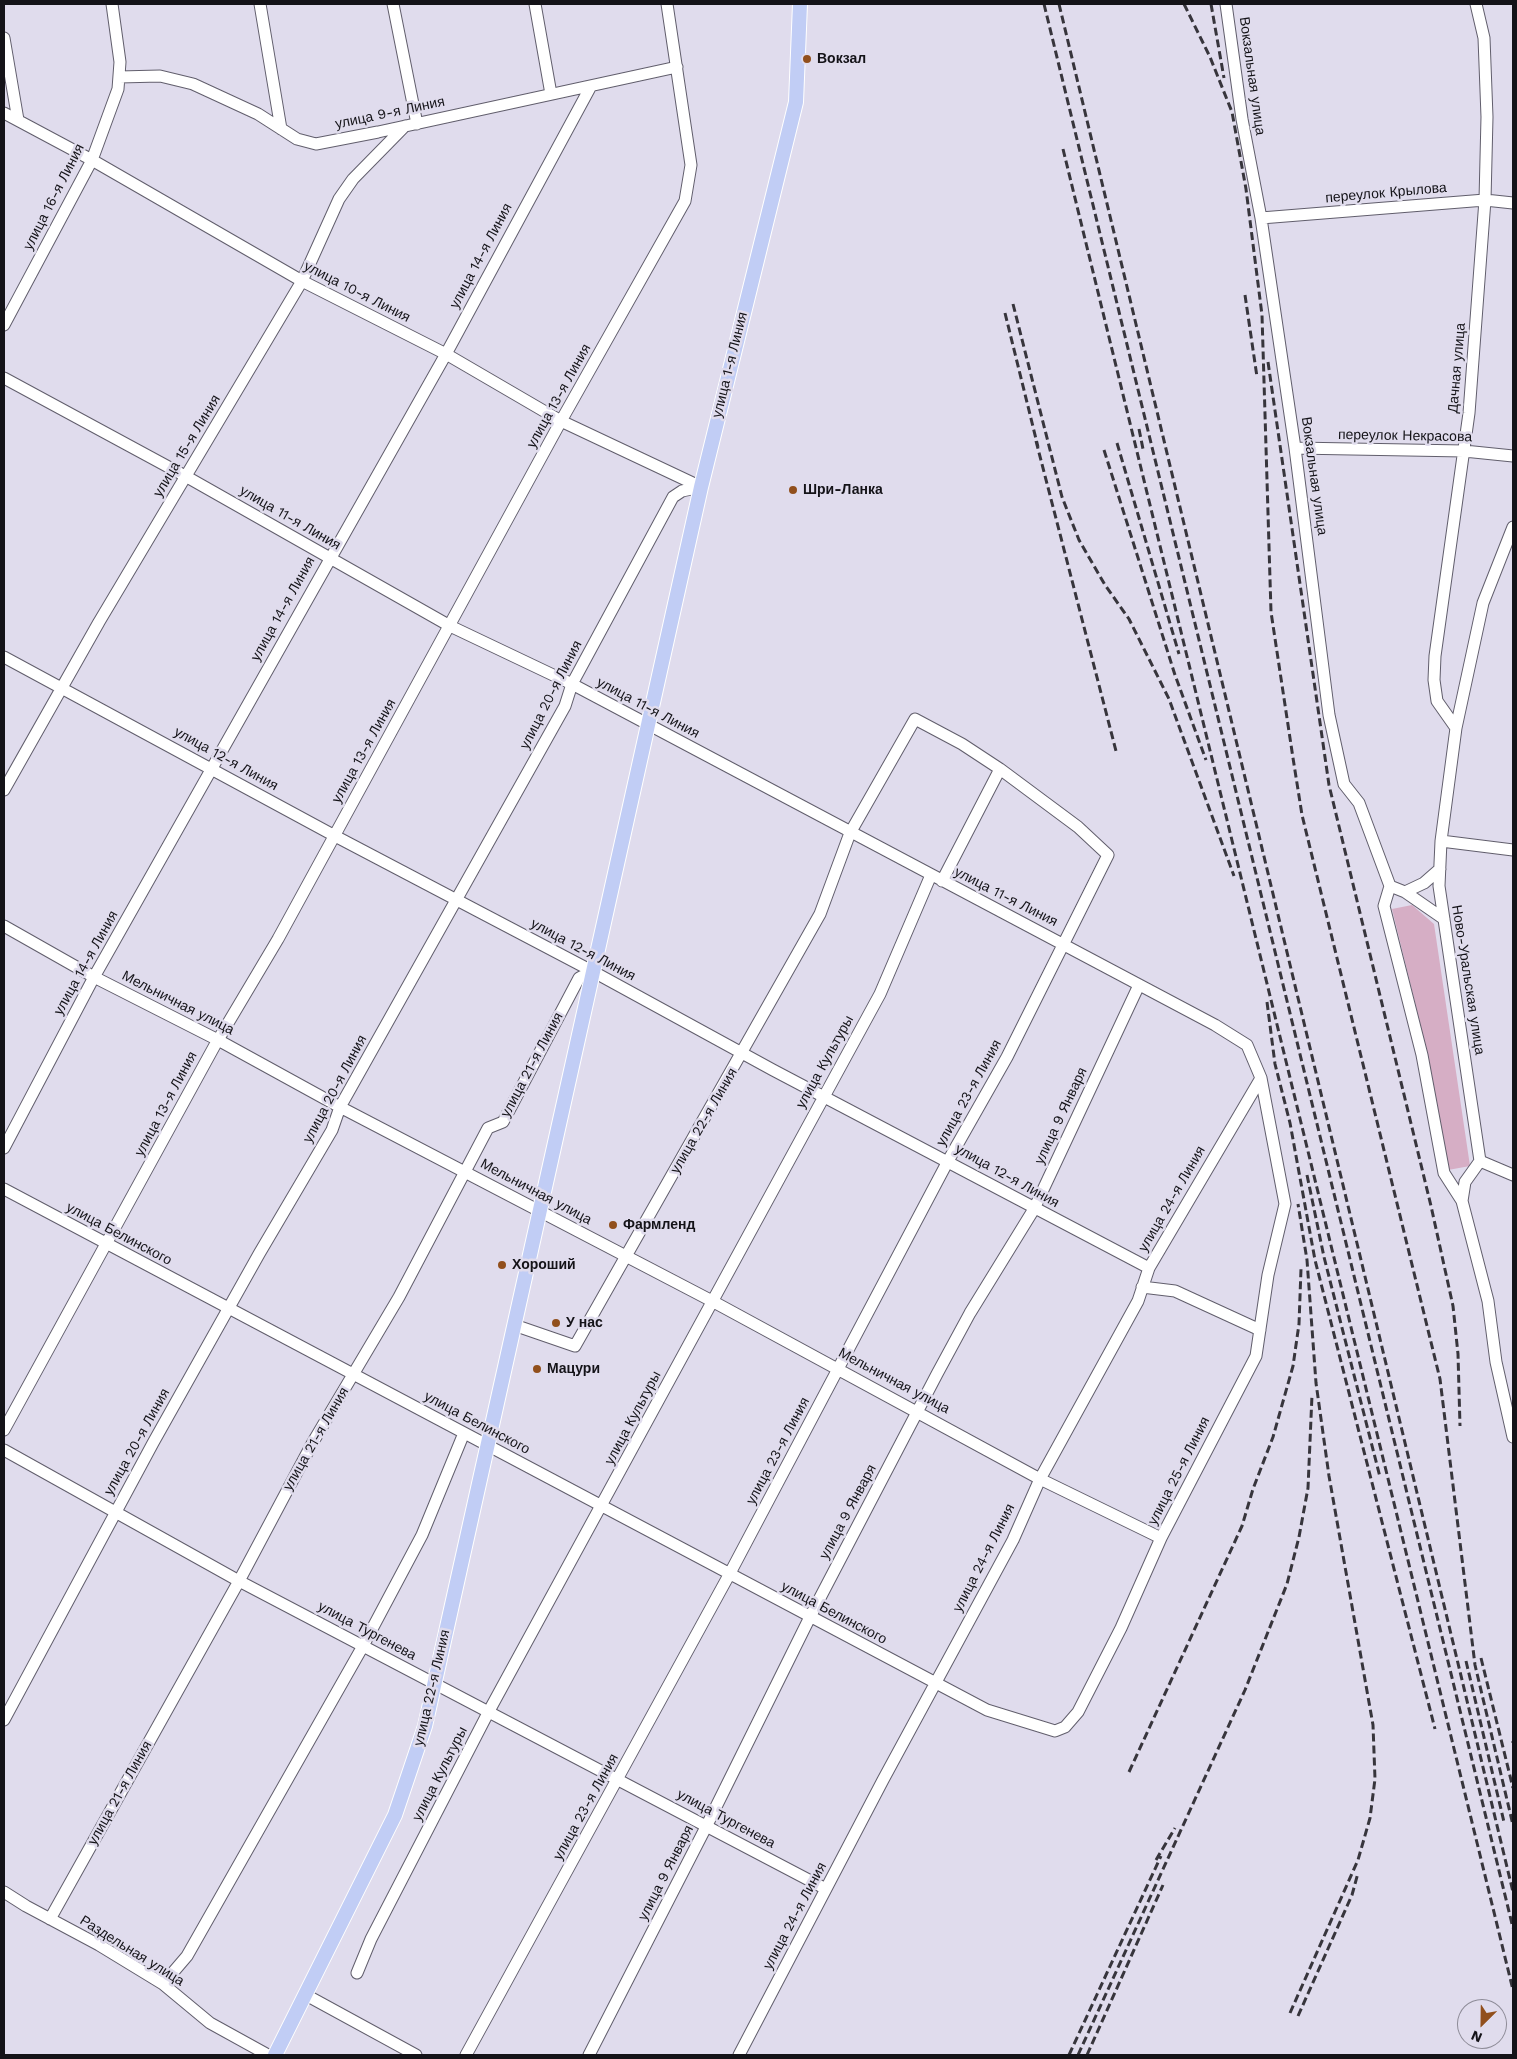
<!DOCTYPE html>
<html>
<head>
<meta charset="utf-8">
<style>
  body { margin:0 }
  #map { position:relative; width:1517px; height:2059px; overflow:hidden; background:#e0dced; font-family:"Work Sans",sans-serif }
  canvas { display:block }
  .frame { position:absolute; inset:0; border:5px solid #141318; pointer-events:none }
  .north { position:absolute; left:1457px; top:1999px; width:50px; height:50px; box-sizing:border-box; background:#e0dced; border:1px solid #8e8c98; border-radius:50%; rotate:203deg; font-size:14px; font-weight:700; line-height:20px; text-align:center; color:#141318 }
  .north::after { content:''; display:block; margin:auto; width:18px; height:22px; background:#914f1c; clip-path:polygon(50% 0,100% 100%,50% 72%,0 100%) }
</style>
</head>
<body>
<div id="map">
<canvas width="1517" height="2059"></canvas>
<div class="frame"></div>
<div class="north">N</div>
</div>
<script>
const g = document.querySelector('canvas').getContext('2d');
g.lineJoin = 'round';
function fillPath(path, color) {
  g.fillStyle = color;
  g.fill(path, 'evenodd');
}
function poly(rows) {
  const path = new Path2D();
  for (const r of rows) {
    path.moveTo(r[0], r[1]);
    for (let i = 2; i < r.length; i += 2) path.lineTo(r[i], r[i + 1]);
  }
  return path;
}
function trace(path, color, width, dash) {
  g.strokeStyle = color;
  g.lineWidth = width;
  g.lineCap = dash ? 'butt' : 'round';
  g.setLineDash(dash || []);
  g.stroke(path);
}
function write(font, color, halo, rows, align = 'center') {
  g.font = font + ' "Work Sans",sans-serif';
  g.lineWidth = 5;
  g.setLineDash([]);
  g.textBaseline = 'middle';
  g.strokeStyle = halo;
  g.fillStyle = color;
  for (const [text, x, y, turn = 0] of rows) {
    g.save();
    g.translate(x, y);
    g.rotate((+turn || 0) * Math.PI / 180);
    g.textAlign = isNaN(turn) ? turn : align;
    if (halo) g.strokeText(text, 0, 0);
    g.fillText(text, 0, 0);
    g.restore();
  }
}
fillPath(poly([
  [1412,905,1434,924,1470,1166,1448,1170,1421,1027,1392,909]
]), '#d6aec5');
const minor = poly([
  [260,4,281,129],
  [393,4,417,124],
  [535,4,551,94],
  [1226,4,1242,119,1261,218,1295,448,1329,715,1344,784,1359,803,1390,886,1405,892,1424,883,1440,869],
  [4,38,18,120],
  [119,77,160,76,193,84,258,114,297,139,316,144,378,132,677,67],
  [4,113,92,160,302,281,446,354,561,421,701,487],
  [1261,218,1485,200,1513,203],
  [4,325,92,160,118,89,120,62,112,4],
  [4,378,187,477,450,626,572,684,1215,1025,1247,1045,1261,1078,1285,1204,1268,1275,1256,1356,1161,1538,1121,1628,1078,1712,1065,1727,1055,1731,987,1710,936,1683,4,1189],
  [1295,448,1464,451,1513,456],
  [1513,527,1483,603,1456,728,1441,841,1439,886,1480,1161,1465,1182,1462,1201,1488,1301,1496,1362,1513,1437],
  [4,657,335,836,592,971,773,1070,1149,1268],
  [1456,728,1437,701,1434,680,1435,656,1469,413,1485,200,1487,117,1484,38,1476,4],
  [4,790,99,622,302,281,339,199,353,179,405,126],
  [1441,841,1513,850],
  [1390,886,1384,906,1422,1055,1444,1173,1462,1201],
  [1405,892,1444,919],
  [4,926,94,977,218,1040,340,1107,712,1301,1040,1479,1161,1538],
  [4,1148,94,977,446,354,591,86],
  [1480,1161,1513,1175],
  [1142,1287,1175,1291,1260,1330],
  [514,1325,575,1346,820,914,850,833,915,719,962,744,1000,769],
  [4,1430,215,1045,278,939,561,421,685,201,691,165,667,4],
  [4,1450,239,1581,826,1889],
  [4,1720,153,1443,259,1254,332,1130,340,1107,565,706,572,684,673,497,682,491,701,487],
  [4,1892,26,1906,99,1945,163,1984,210,2023,268,2055],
  [50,1919,239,1581,313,1442,399,1297,488,1128,503,1122,579,978,592,971],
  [357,1973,371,1939,489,1711,880,994,931,875],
  [163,1984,187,1956,363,1646,422,1535,464,1433],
  [306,1995,416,2055],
  [466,2055,729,1575,948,1161,1007,1057,1108,855,1078,827,1000,769,942,881],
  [589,2055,706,1827,810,1617,937,1374,970,1313,1034,1209,1139,985],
  [739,2055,883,1780,1013,1540,1040,1479,1138,1301,1149,1268,1261,1078]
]);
const major = poly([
  [275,2055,395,1815,425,1726,701,487,796,102,800,4]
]);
trace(minor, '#615e6c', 13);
trace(major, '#fff', 16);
trace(minor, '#fff', 11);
trace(major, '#c1cdf5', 14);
trace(poly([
  [1044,4,1513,1928],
  [1059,4,1513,1892],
  [1184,4,1210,57,1232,112,1246,189,1262,315,1271,612,1293,758,1302,815,1440,1379,1475,1665,1513,1825],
  [1211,4,1224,78],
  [1063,149,1513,1990],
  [1245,295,1257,377],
  [1013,304,1062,497,1079,540,1105,585,1129,619,1169,699,1234,876],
  [1005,313,1038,447],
  [1268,362,1329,785,1431,1206,1453,1306,1458,1354,1460,1426],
  [1139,429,1143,449],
  [1036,441,1116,751],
  [1117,443,1179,654],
  [1104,450,1175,675,1206,760],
  [1267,1002,1275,1064,1290,1123,1315,1260,1435,1729],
  [1307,1175,1324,1257,1380,1477],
  [1481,1658,1513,1788],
  [1466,1661,1504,1822],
  [1513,1741,1513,1743],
  [1129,1772,1242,1526,1253,1489,1273,1437,1293,1366,1299,1324,1301,1269],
  [1156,1860,1175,1828],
  [1290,2013,1358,1860,1370,1818,1375,1779,1373,1725,1329,1476,1316,1383,1307,1260,1298,1204],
  [1298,2016,1352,1895,1358,1873],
  [1069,2055,1161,1856],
  [1078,2055,1245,1690,1287,1584,1299,1537,1308,1488,1312,1395],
  [1087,2055,1163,1885]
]), '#37353c', 3, [8, 4]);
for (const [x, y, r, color] of [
  [807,59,5,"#914f1c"],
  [793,490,5,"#914f1c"],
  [613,1225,5,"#914f1c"],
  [502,1265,5,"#914f1c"],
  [556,1323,5,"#914f1c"],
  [537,1369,5,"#914f1c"]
]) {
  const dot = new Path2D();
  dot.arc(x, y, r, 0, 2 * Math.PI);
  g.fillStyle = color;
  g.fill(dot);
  trace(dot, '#e0dced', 2);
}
write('bold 14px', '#141318', '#e0dced', [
  ["Вокзал",817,59],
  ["Шри-Ланка",803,490],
  ["Фармленд",623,1225],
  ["Хороший",512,1265],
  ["У нас",566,1323],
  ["Мацури",547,1369]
], 'left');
write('14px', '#141318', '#e0dced', [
  ["Вокзальная улица",1252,76,82],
  ["улица 9-я Линия",390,113,-12],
  ["переулок Крылова",1386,193,-5],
  ["улица 16-я Линия",54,197,-63],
  ["улица 14-я Линия",481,256,-62],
  ["улица 10-я Линия",357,292,27],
  ["улица 1-я Линия",730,365,-76],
  ["Дачная улица",1457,368,-85],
  ["улица 13-я Линия",559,396,-61],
  ["переулок Некрасова",1405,436,1],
  ["улица 15-я Линия",187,446,-59],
  ["Вокзальная улица",1314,476,82],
  ["улица 11-я Линия",290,518,30],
  ["улица 14-я Линия",283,609,-61],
  ["улица 20-я Линия",551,695,-63],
  ["улица 11-я Линия",648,708,28],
  ["улица 13-я Линия",364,751,-61],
  ["улица 12-я Линия",226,759,29],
  ["улица 11-я Линия",1006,897,27],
  ["улица 12-я Линия",583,950,28],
  ["улица 14-я Линия",86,963,-61],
  ["Ново-Уральская улица",1468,980,81],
  ["Мельничная улица",178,1003,27],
  ["улица Культуры",825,1062,-61],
  ["улица 21-я Линия",532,1065,-62],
  ["улица 20-я Линия",335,1089,-62],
  ["улица 23-я Линия",969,1093,-61],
  ["улица 13-я Линия",166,1104,-62],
  ["улица 9 Января",1061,1116,-65],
  ["улица 22-я Линия",704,1121,-60],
  ["улица 12-я Линия",1007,1176,29],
  ["Мельничная улица",536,1192,28],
  ["улица 24-я Линия",1172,1199,-60],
  ["улица Белинского",119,1234,28],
  ["Мельничная улица",894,1381,28],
  ["улица Культуры",633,1418,-62],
  ["улица Белинского",477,1423,28],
  ["улица 21-я Линия",316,1439,-60],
  ["улица 20-я Линия",137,1442,-61],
  ["улица 23-я Линия",778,1451,-62],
  ["улица 25-я Линия",1179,1471,-63],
  ["улица 9 Января",848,1512,-62],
  ["улица 24-я Линия",984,1558,-63],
  ["улица Белинского",834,1613,28],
  ["улица Тургенева",367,1631,28],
  ["улица 22-я Линия",432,1688,-77],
  ["улица Культуры",440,1774,-63],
  ["улица 21-я Линия",120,1793,-61],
  ["улица 23-я Линия",586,1807,-61],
  ["улица Тургенева",726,1819,28],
  ["улица 9 Января",666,1873,-63],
  ["улица 24-я Линия",795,1916,-62],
  ["Раздельная улица",132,1951,32]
]);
</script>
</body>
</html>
